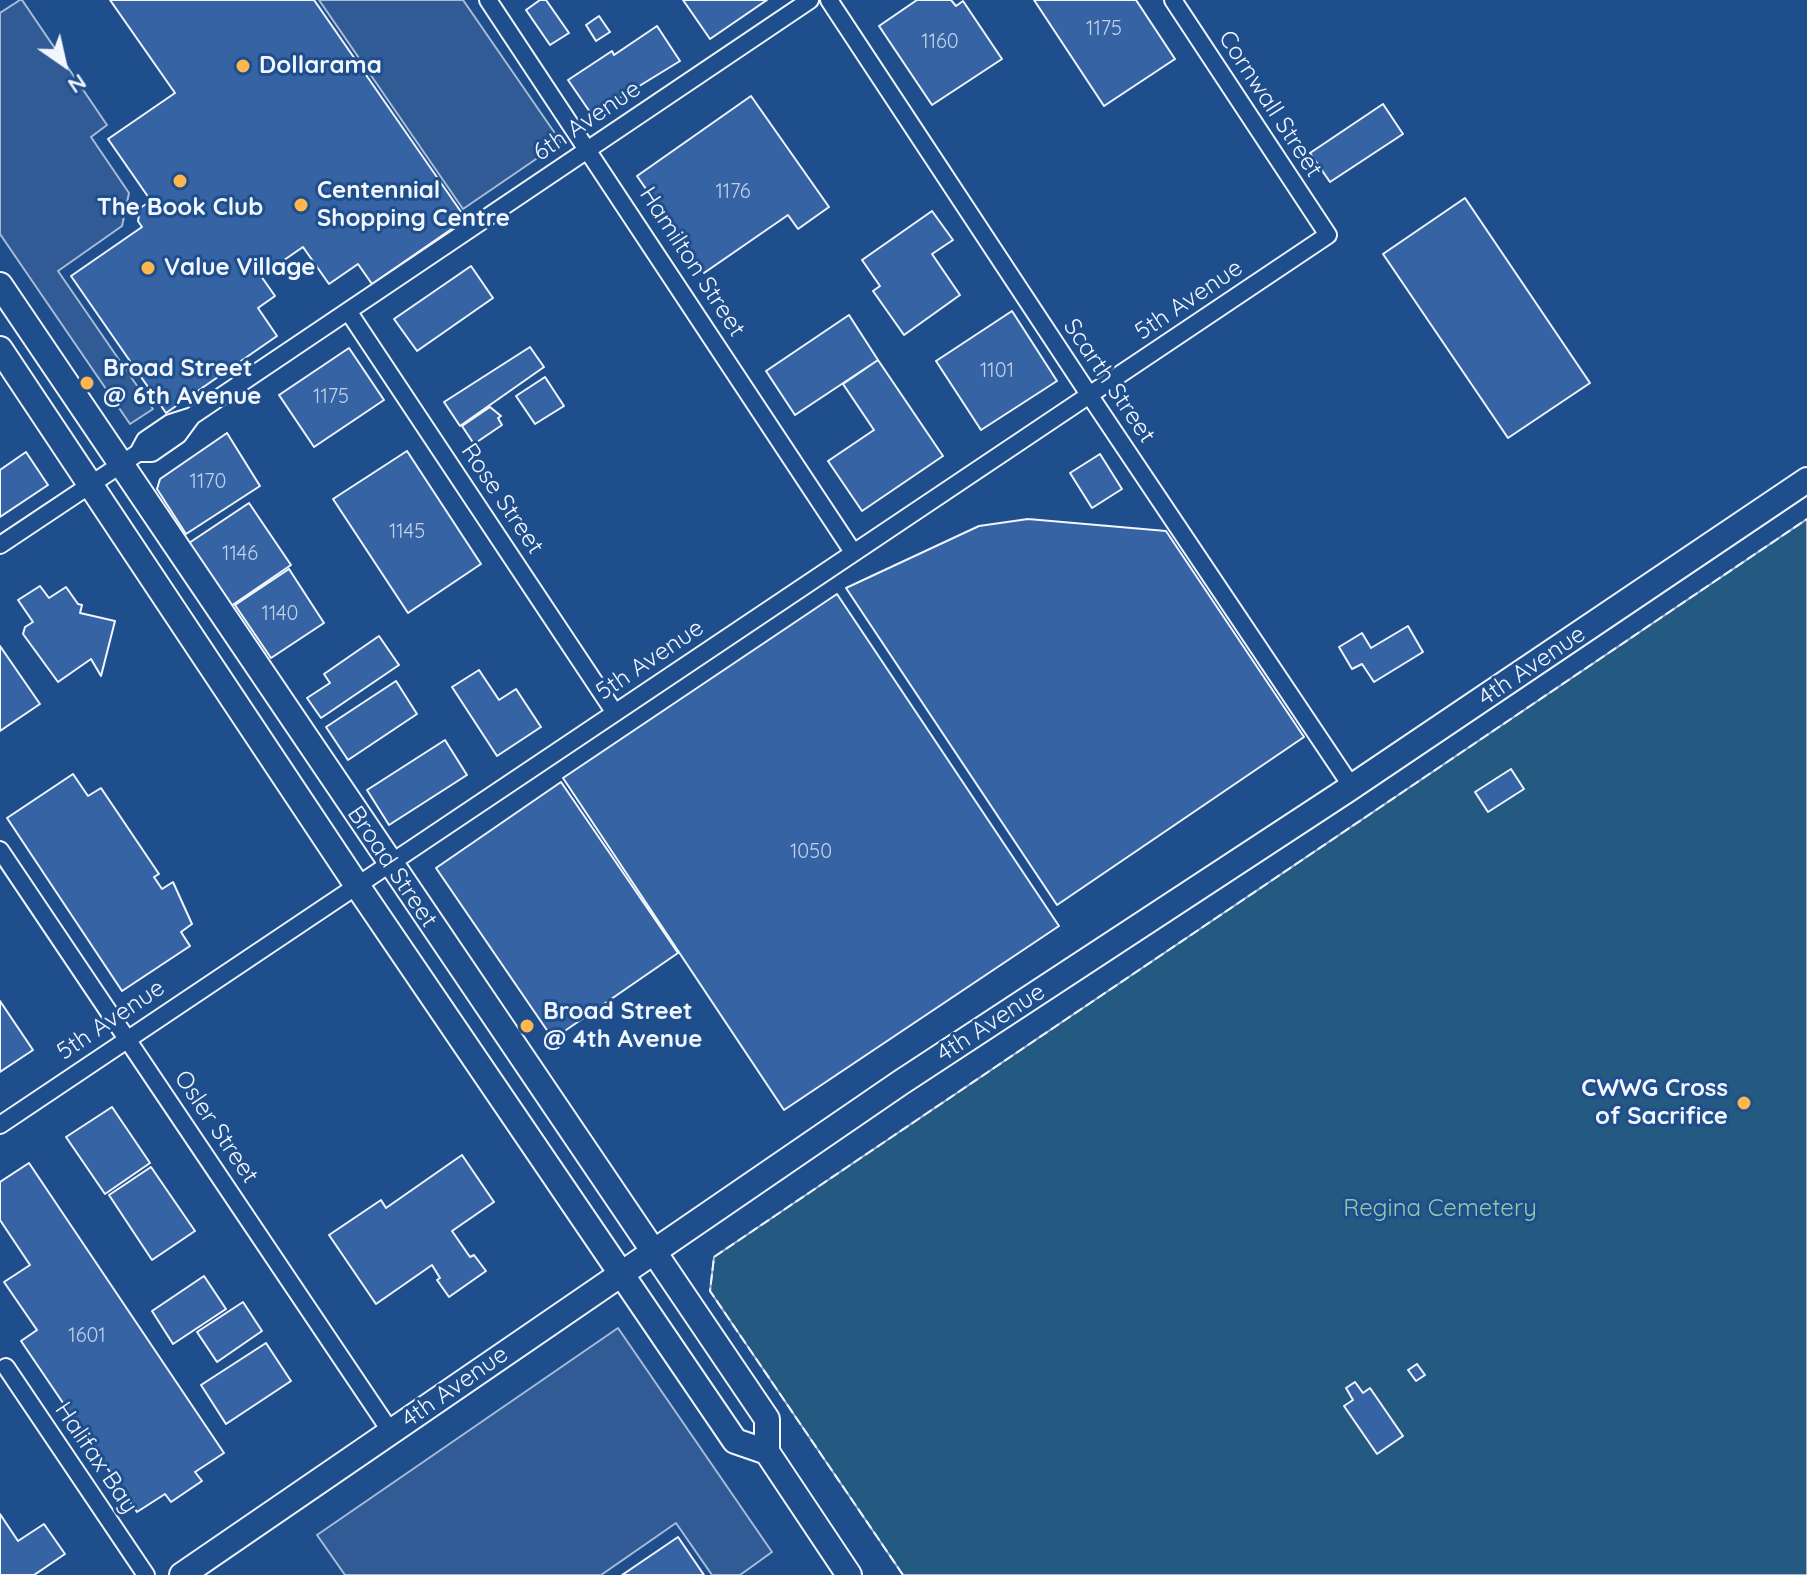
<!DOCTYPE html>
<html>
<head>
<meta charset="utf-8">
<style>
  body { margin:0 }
  #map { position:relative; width:1807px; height:1575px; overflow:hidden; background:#1f4e8c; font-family:Quicksand,sans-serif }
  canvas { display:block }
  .north { position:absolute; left:24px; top:24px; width:80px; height:80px; -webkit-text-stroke:6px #1f4e8c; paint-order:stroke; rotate:146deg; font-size:22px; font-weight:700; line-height:32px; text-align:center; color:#f2f6ff }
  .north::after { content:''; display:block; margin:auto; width:28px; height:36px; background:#f2f6ff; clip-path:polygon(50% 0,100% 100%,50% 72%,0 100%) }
</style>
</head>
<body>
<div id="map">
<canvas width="1807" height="1575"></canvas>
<div class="north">N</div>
</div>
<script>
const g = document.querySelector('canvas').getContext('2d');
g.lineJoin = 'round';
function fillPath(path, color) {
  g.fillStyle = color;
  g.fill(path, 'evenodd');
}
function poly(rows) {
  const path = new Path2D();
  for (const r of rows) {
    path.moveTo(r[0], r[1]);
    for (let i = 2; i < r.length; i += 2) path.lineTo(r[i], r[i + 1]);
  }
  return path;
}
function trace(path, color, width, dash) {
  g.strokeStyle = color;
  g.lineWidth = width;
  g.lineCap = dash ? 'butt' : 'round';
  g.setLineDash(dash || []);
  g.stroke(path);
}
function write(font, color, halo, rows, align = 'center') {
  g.font = font + ' Quicksand,sans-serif';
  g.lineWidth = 6;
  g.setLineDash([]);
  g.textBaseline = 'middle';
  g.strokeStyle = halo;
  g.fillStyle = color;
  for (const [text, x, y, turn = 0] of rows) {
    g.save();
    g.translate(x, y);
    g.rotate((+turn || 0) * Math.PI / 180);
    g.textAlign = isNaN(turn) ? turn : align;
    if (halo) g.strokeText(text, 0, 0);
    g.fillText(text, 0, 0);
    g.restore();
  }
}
const green = poly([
  [1807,519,1807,1575,903,1575,710,1291,714,1257,1807,519]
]);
fillPath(green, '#245a82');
trace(green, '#a8bbd7', 2);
const parking = poly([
  [20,0,22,0,107,125,91,137,129,193,122,226,58,271,153,409,130,424,0,234,0,13,20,0],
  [319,0,463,0,561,142,463,209,319,0],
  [618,1328,772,1552,740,1575,712,1575,676,1523,601,1575,345,1575,317,1535,618,1328]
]);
fillPath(parking, '#305b95');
trace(parking, '#a8bbd7', 2);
const building = poly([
  [110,0,314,0,466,219,372,284,358,264,329,284,303,247,261,276,275,296,258,308,277,336,166,413,71,276,142,227,138,221,140,208,151,201,108,139,175,93,110,0],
  [540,0,546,0,569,33,550,45,526,10,540,0],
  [683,0,767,0,710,39,683,0],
  [917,0,951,0,956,6,963,1,1002,59,932,105,879,26,917,0],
  [1034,0,1136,0,1175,59,1104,106,1034,0],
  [599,16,610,32,596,41,586,25,599,16],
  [657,26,680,61,592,115,568,80,612,51,614,55,657,26],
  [751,96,829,207,798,229,788,215,704,273,637,176,751,96],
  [1383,104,1403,134,1330,182,1310,153,1383,104],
  [1465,198,1590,383,1508,438,1383,254,1465,198],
  [932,211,953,240,932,254,960,295,904,335,873,291,880,286,862,260,932,211],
  [471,266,493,298,417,351,394,319,471,266],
  [1012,311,1057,381,981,430,936,361,1012,311],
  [849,315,878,360,795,415,766,371,849,315],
  [530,347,544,367,460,426,444,402,530,347],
  [349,348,384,400,314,447,279,395,349,348],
  [878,360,943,456,862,511,828,461,874,430,843,384,878,360],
  [545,377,564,406,535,424,516,396,545,377],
  [490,407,501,416,498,418,502,425,474,444,462,426,490,407],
  [227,433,260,486,186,534,157,489,160,479,227,433],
  [407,451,481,564,408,613,333,499,407,451],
  [26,452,48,485,0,517,0,470,26,452],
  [1100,454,1122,489,1092,508,1070,473,1100,454],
  [249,503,291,565,231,606,189,543,249,503],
  [1028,519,1166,531,1304,737,1057,905,846,588,979,526,1028,519],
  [289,569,324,623,271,658,235,605,289,569],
  [40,586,49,598,66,587,78,604,82,605,80,613,115,621,101,676,91,659,58,682,23,634,25,627,33,622,18,600,40,586],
  [837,594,1059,926,784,1110,563,778,837,594],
  [1408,626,1423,652,1374,682,1362,664,1352,669,1339,647,1362,633,1371,648,1408,626],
  [379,636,399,665,321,718,307,698,330,683,324,674,379,636],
  [0,646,40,704,0,731,0,646],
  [479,670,499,700,516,689,541,727,497,756,452,687,479,670],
  [396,681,417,714,348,760,326,727,396,681],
  [445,740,467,775,389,825,367,790,445,740],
  [1511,769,1524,789,1488,812,1475,792,1511,769],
  [73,774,88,796,101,788,159,874,154,877,162,889,173,882,192,924,181,932,190,946,122,991,7,818,73,774],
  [561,782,678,953,553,1039,436,868,561,782],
  [0,1001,33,1050,0,1072,0,1001],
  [112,1107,150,1163,105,1194,66,1137,112,1107],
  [462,1155,494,1202,452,1231,470,1257,474,1255,486,1271,449,1297,437,1280,440,1278,432,1265,376,1304,329,1235,381,1200,386,1208,462,1155],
  [29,1163,224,1453,195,1472,202,1481,171,1502,165,1494,137,1512,21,1341,37,1330,4,1282,30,1265,0,1220,0,1182,29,1163],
  [151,1167,195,1231,152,1260,109,1195,151,1167],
  [204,1276,226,1309,173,1344,152,1311,204,1276],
  [243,1302,262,1331,217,1362,197,1332,243,1302],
  [266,1343,291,1381,226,1424,201,1385,266,1343],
  [1417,1364,1425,1375,1416,1381,1408,1370,1417,1364],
  [1355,1382,1363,1393,1370,1388,1403,1436,1377,1454,1344,1406,1353,1400,1346,1388,1355,1382],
  [0,1514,18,1541,44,1524,65,1554,34,1575,0,1575,0,1514],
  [678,1537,704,1575,622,1575,678,1537]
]);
fillPath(building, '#3563a3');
trace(building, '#f2f6ff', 2);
const minor = poly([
  [488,0,853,552],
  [829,0,1090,396,1352,787],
  [348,311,615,713],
  [138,453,152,453,178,435,192,416],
  [0,545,138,453,145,440,170,423,192,416,810,0],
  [0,850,391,1432],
  [0,1125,1328,235,1173,0],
  [6,1367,146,1575]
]);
const secondary = poly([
  [0,285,767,1419,767,1452,849,1575],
  [0,349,356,884,735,1441,767,1452],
  [182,1575,900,1083,1347,790,1807,480]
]);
trace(minor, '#f2f6ff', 20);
trace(secondary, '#f2f6ff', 28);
trace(minor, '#1f4e8c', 16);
trace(secondary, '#1f4e8c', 24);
trace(poly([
  [903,1575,710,1291,714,1257,1807,519]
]), '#f2f6ff', 2, [10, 4]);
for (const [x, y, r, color] of [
  [243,66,8,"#ffb74d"],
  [180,181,8,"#ffb74d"],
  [301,205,8,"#ffb74d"],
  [148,268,8,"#ffb74d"],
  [87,383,8,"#ffb74d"],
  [527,1026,8,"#ffb74d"],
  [1744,1103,8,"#ffb74d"]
]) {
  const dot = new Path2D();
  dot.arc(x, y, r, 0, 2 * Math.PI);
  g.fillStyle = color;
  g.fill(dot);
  trace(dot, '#1f4e8c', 3);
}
write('20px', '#c3d1e8', null, [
  ["1175",1104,29],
  ["1160",940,42],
  ["1176",733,192],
  ["1101",997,371],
  ["1175",331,397],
  ["1170",208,482],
  ["1145",407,532],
  ["1146",240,554],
  ["1140",280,614],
  ["1050",811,852],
  ["1601",87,1336]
]);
write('bold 24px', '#f2f6ff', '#1f4e8c', [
  ["Dollarama",259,66],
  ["Centennial",317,191],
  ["Shopping Centre",317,219],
  ["The Book Club",180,208,"center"],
  ["Value Village",164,268],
  ["Broad Street",103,369],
  ["@ 6th Avenue",103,397],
  ["Broad Street",543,1012],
  ["@ 4th Avenue",543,1040],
  ["CWWG Cross",1728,1089,"right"],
  ["of Sacrifice",1728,1117,"right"]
], 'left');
write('24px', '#f2f6ff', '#1f4e8c', [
  ["Cornwall Street",1270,104,57],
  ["6th Avenue",587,121,-34],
  ["Hamilton Street",692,262,57],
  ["5th Avenue",1189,300,-34],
  ["Scarth Street",1109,381,56],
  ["Rose Street",502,499,56],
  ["5th Avenue",650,660,-34],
  ["4th Avenue",1532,666,-34],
  ["Broad Street",392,867,56],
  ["5th Avenue",111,1020,-34],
  ["4th Avenue",991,1023,-33],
  ["Osler Street",216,1127,56],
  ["4th Avenue",455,1387,-35],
  ["Halifax Bay",96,1458,56]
]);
write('24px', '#97c8a6', '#1f4e8c', [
  ["Regina Cemetery",1440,1209]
]);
</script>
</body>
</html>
